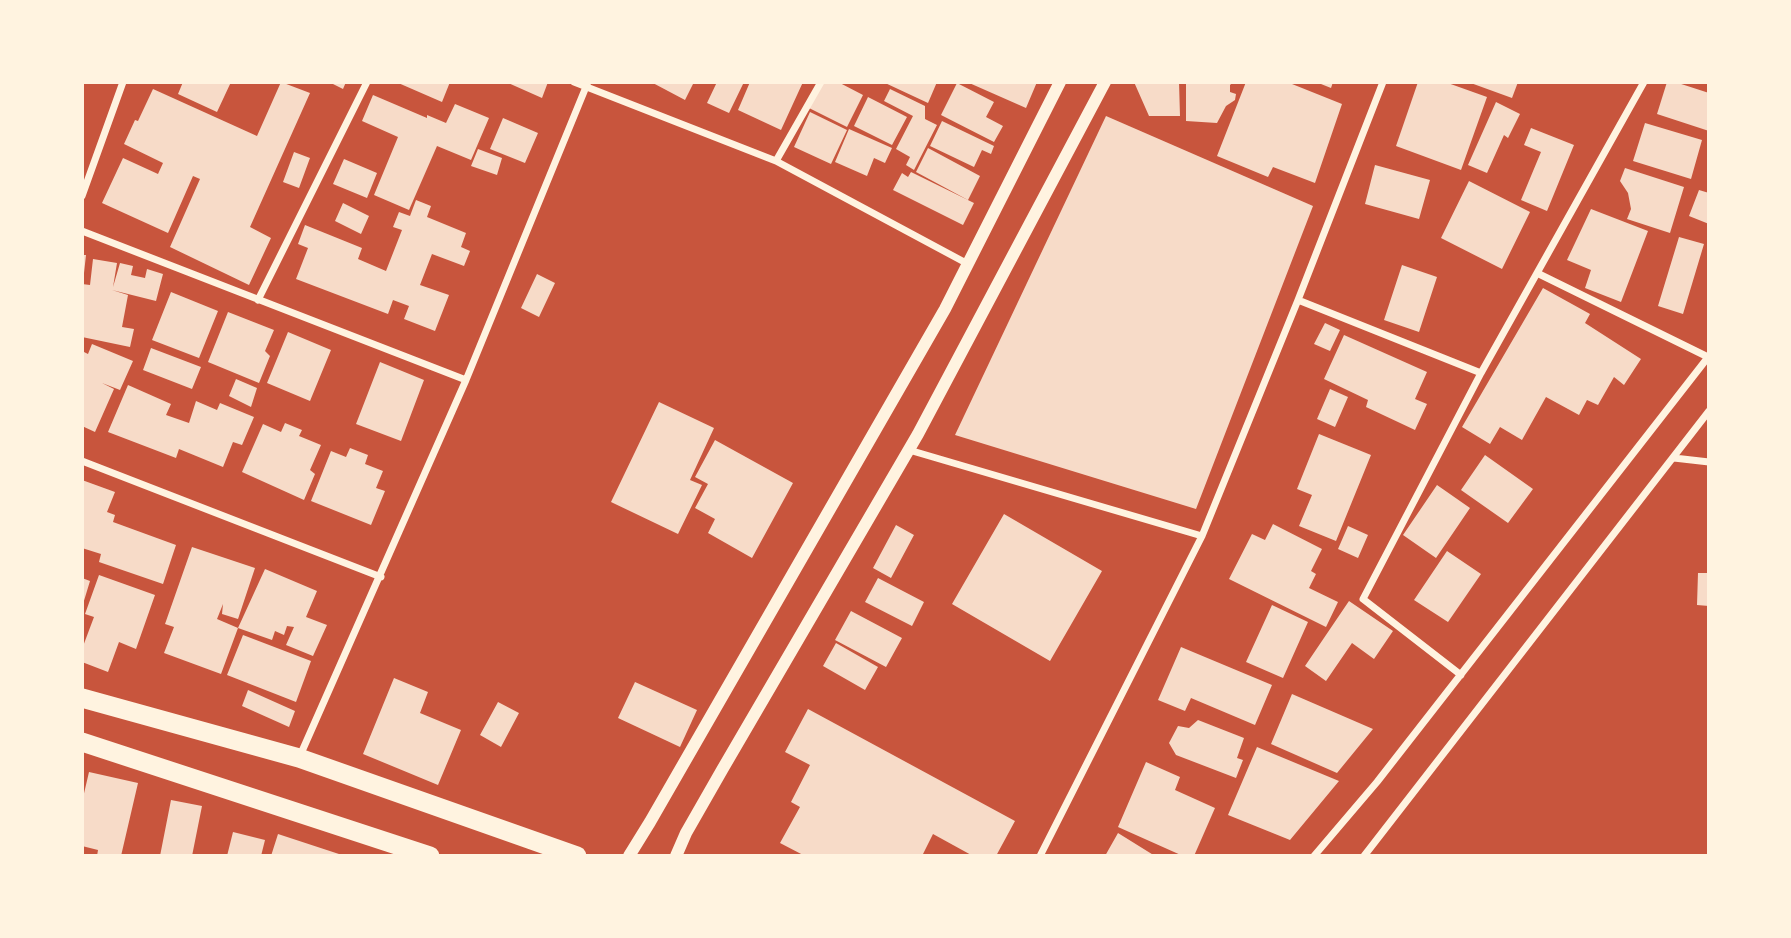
<!DOCTYPE html>
<html>
<head>
<meta charset="utf-8">
<style>
  body { margin:0 }
  #map { position:relative; width:1791px; height:938px; overflow:hidden; background:#c8553d; font-family:"Public Sans",sans-serif }
  canvas { display:block }
  .frame { position:absolute; inset:0; border:84px solid #fff3e0; pointer-events:none }
</style>
</head>
<body>
<div id="map">
<canvas width="1791" height="938"></canvas>
<div class="frame"></div>
</div>
<script>
const g = document.querySelector('canvas').getContext('2d');
g.lineJoin = 'round';
function fillPath(path, color) {
  g.fillStyle = color;
  g.fill(path, 'evenodd');
}
function poly(rows) {
  const path = new Path2D();
  for (const r of rows) {
    path.moveTo(r[0], r[1]);
    for (let i = 2; i < r.length; i += 2) path.lineTo(r[i], r[i + 1]);
  }
  return path;
}
function trace(path, color, width, dash) {
  g.strokeStyle = color;
  g.lineWidth = width;
  g.lineCap = dash ? 'butt' : 'round';
  g.setLineDash(dash || []);
  g.stroke(path);
}
fillPath(poly([
  [183,82,231,82,217,112,178,94],
  [281,82,310,93,250,227,271,238,249,285,170,247,200,179,193,176,168,233,102,203,123,158,158,174,163,163,124,144,135,120,138,121,153,89,257,136],
  [329,82,346,82,343,89],
  [396,82,450,82,442,102],
  [506,82,548,82,542,98],
  [651,82,694,82,685,100],
  [717,82,744,82,729,113,707,103],
  [750,82,803,82,781,130,738,110],
  [819,82,838,82,863,95,847,127,807,107],
  [883,82,937,82,928,103],
  [967,82,1037,82,1026,108],
  [1134,82,1179,82,1180,116,1149,116],
  [1186,82,1233,82,1230,85,1230,92,1236,94,1235,100,1226,106,1217,123,1186,121],
  [1246,82,1287,82,1342,104,1315,183,1273,167,1268,177,1217,156],
  [1316,82,1333,82,1331,88],
  [1418,82,1445,82,1487,97,1461,170,1396,146],
  [1468,82,1518,82,1512,98],
  [1667,82,1675,82,1709,93,1709,131,1657,114],
  [957,83,994,102,986,117,1003,126,994,142,941,115],
  [890,89,925,106,925,119,937,125,914,170,906,165,910,157,896,149,913,116,884,101],
  [373,95,427,118,427,115,446,123,455,104,489,118,471,160,437,146,409,210,374,195,398,137,362,121],
  [868,97,907,117,892,145,854,126],
  [1496,102,1520,114,1508,138,1504,135,1487,173,1468,165],
  [810,112,847,130,831,164,794,147],
  [1106,116,1313,206,1196,509,955,435],
  [503,118,538,133,525,163,490,149],
  [942,121,994,146,991,154,982,150,974,167,930,146],
  [1645,123,1702,140,1691,179,1633,161],
  [1531,128,1574,145,1547,211,1521,200,1541,152,1524,145],
  [849,129,892,148,885,163,874,158,867,176,835,162],
  [928,148,980,176,968,200,916,172],
  [478,149,502,158,497,175,471,166],
  [294,152,310,158,299,188,283,182],
  [344,159,377,173,367,198,333,184],
  [1375,165,1430,180,1419,219,1365,204],
  [1625,168,1684,187,1670,233,1627,219,1631,209,1628,193,1620,181],
  [911,172,974,203,963,225,893,190,902,173,908,177],
  [1469,181,1530,212,1502,269,1441,238],
  [1699,190,1709,193,1709,224,1689,216],
  [416,200,431,206,427,217,466,233,461,247,470,251,464,266,432,254,420,285,449,295,435,331,404,319,409,306,393,300,388,314,296,279,308,248,298,244,305,225,362,248,358,259,386,271,402,230,393,227,399,212,410,216],
  [343,203,369,216,361,234,335,221],
  [1591,209,1648,231,1621,302,1585,288,1591,270,1567,260],
  [1679,237,1704,244,1683,314,1658,306],
  [82,255,86,255,84,273,82,273],
  [93,259,117,263,113,287,120,263,133,266,131,275,145,278,147,269,163,274,156,301,112,290,128,295,122,327,134,329,130,347,82,337,82,284,90,285],
  [1402,265,1437,277,1419,332,1384,320],
  [537,274,555,283,539,317,521,308],
  [1543,288,1590,314,1585,323,1641,359,1624,385,1614,377,1598,405,1587,400,1579,415,1546,397,1522,440,1500,427,1490,444,1462,427],
  [171,292,218,311,199,358,152,340],
  [228,312,274,330,265,351,270,356,259,383,208,362],
  [1325,323,1340,330,1330,351,1314,344],
  [288,332,331,350,310,401,267,383],
  [1344,335,1427,372,1415,399,1427,404,1415,430,1366,407,1368,400,1324,379],
  [92,344,133,361,120,390,102,383,114,389,95,432,82,426,82,351,88,354],
  [151,348,201,367,192,389,143,370],
  [380,362,424,380,401,441,356,424],
  [236,379,257,388,251,407,229,396],
  [128,385,171,404,166,415,189,423,196,401,217,410,220,403,254,417,242,445,233,442,223,467,179,449,176,458,108,432],
  [1330,389,1348,397,1335,427,1317,419],
  [659,402,714,428,690,480,702,485,678,534,611,502],
  [285,423,302,430,299,436,321,445,310,470,315,474,304,500,242,472,263,424,281,432],
  [1319,434,1371,455,1336,541,1299,526,1312,495,1297,489],
  [715,440,793,483,752,558,708,533,715,519,695,508,708,484,695,477],
  [350,448,368,455,365,464,383,471,376,488,385,491,371,525,311,501,331,451,346,457],
  [1485,455,1533,489,1508,523,1461,490],
  [82,480,115,492,107,512,115,515,113,522,176,545,163,584,99,562,101,554,82,548],
  [1437,485,1470,508,1436,558,1403,535],
  [1004,514,1102,571,1050,661,952,604],
  [1273,524,1322,549,1311,571,1316,574,1309,588,1338,602,1326,627,1229,579,1252,534,1265,540],
  [896,525,914,535,891,578,873,568],
  [1348,526,1368,535,1358,558,1338,549],
  [192,547,255,568,238,619,222,614,223,604,217,619,238,628,221,674,164,653,174,627,165,624],
  [1447,551,1481,574,1448,622,1414,600],
  [265,569,317,591,306,617,327,625,313,656,286,645,294,627,287,626,284,635,275,631,272,640,238,628],
  [1698,573,1709,573,1709,606,1697,605],
  [99,575,155,595,136,649,119,642,108,672,82,662,82,649,94,617,85,614],
  [82,578,90,581,83,604,82,604],
  [878,578,924,602,912,626,865,602],
  [1349,601,1393,631,1374,659,1352,643,1326,681,1305,666],
  [1272,605,1308,622,1283,678,1246,662],
  [851,611,902,638,886,667,835,640],
  [243,635,311,661,296,702,227,675],
  [836,643,878,667,865,690,823,666],
  [1181,647,1272,685,1255,725,1191,698,1185,711,1158,700],
  [394,678,428,692,420,713,461,730,438,785,363,754],
  [635,682,697,710,680,747,618,718],
  [248,690,295,711,289,727,242,706],
  [1292,694,1373,729,1337,773,1271,744],
  [498,702,519,713,501,747,480,735],
  [808,709,1015,821,996,856,973,856,933,834,922,856,805,856,780,843,800,807,791,802,810,765,785,752],
  [1198,720,1244,738,1237,758,1243,760,1236,778,1176,755,1169,743,1178,726,1189,728],
  [1257,747,1339,781,1290,840,1228,815],
  [1146,762,1180,777,1175,790,1215,808,1194,856,1183,856,1118,827],
  [89,772,138,783,121,856,97,856,98,850,82,846,82,802],
  [171,800,202,806,192,856,160,856],
  [233,832,265,840,261,856,227,856],
  [1118,833,1155,856,1105,856],
  [278,834,342,855,341,856,271,856]
]), '#f7dbc8');
trace(poly([
  [574,82,776,161,968,264],
  [776,161,821,82],
  [82,196,123,82],
  [82,231,466,380],
  [1537,273,1708,357],
  [258,300,367,82],
  [1298,300,1481,373],
  [909,450,1202,536],
  [1674,458,1709,462],
  [82,461,381,577],
  [1461,675,1363,599,1481,373,1644,82],
  [299,758,466,380,588,82],
  [1040,856,1202,536,1298,300,1383,82],
  [1314,856,1377,782,1709,356],
  [1364,856,1709,411]
]), '#fff3e0', 7);
trace(poly([
  [629,856,650,822,945,309,1060,82],
  [676,856,686,833,722,770,918,434,1105,82]
]), '#fff3e0', 12);
trace(poly([
  [82,698,299,758,577,856],
  [82,742,430,856]
]), '#fff3e0', 19);
</script>
</body>
</html>
